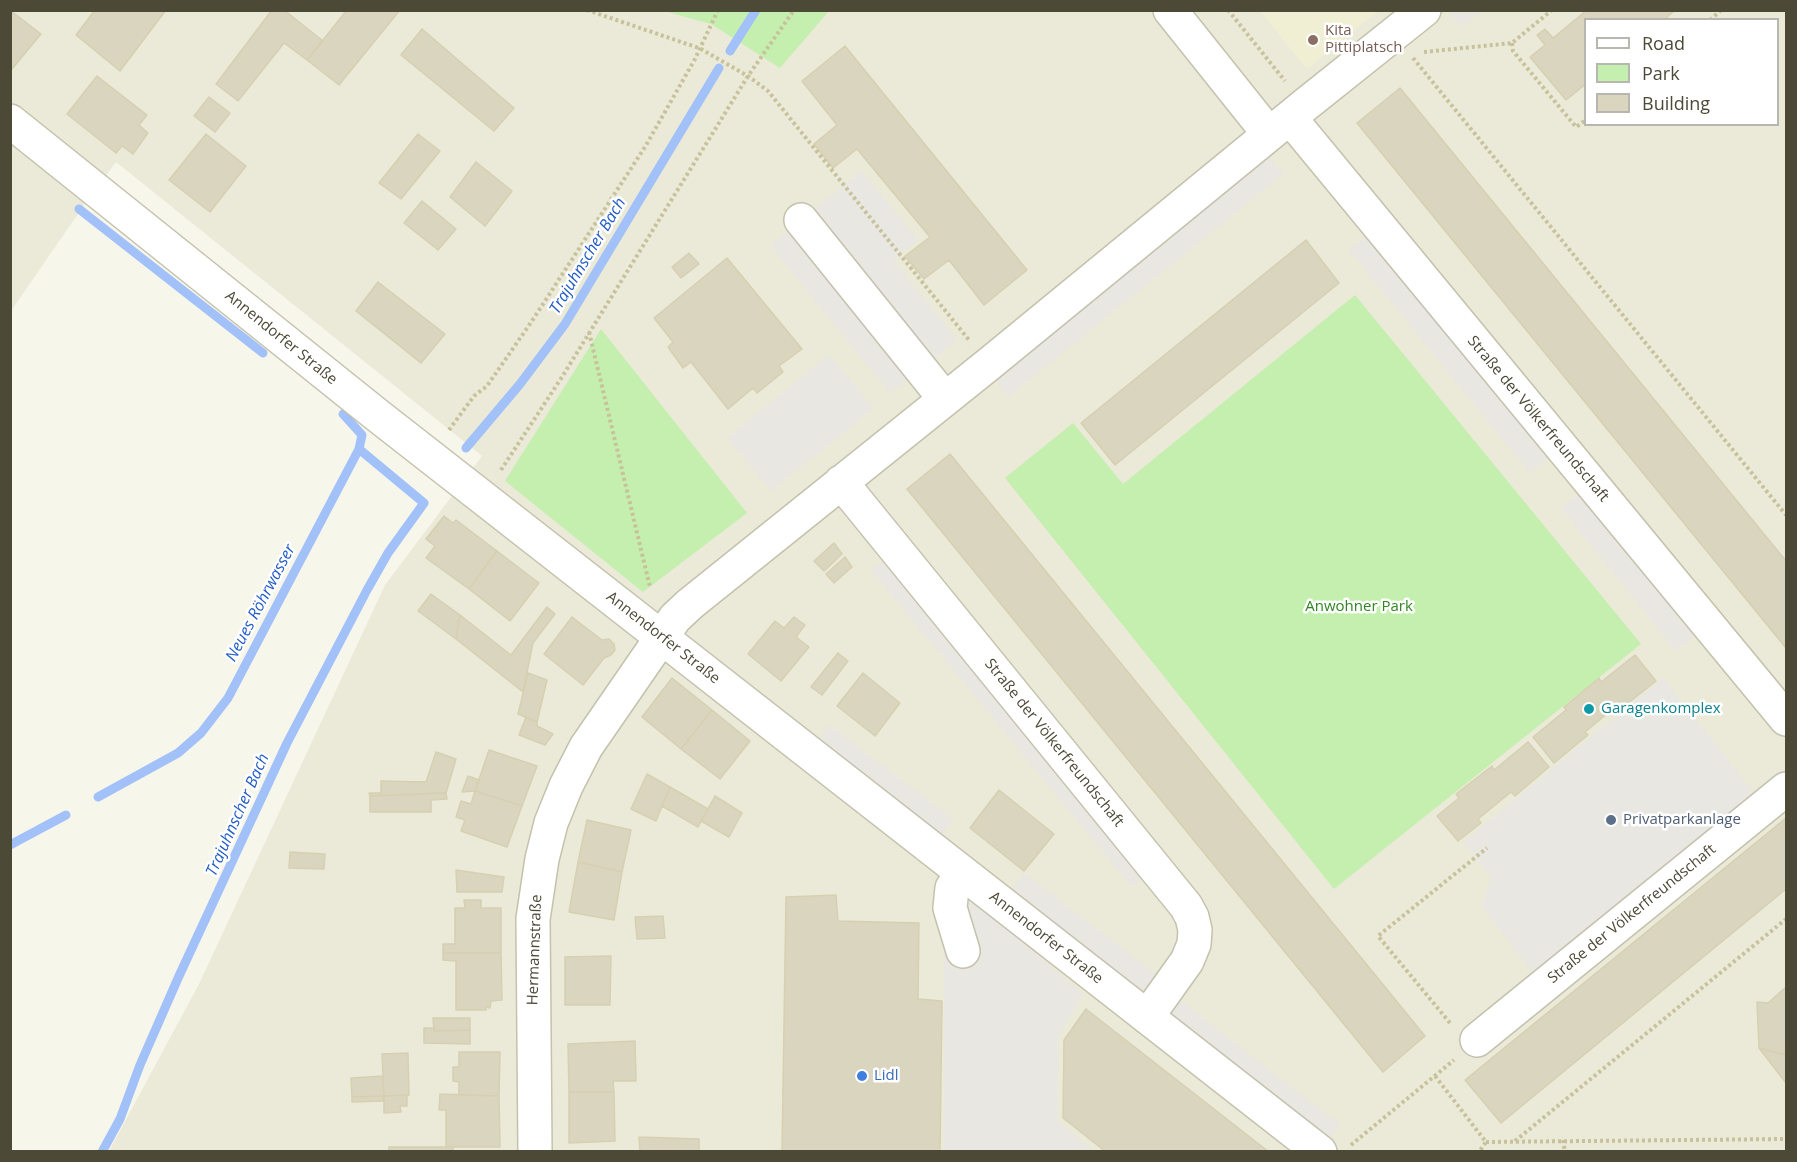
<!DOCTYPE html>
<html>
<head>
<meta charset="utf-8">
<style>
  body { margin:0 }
  #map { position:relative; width:1797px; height:1162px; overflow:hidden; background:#f7f6eb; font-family:"Open Sans",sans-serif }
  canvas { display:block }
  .frame { position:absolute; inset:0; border:12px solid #4c4937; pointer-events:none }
  .legend { position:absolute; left:1584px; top:18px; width:195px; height:108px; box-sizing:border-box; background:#fff; border:2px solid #b7b6af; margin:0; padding:8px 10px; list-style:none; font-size:18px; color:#4c4937 }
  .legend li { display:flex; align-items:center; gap:12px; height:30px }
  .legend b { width:30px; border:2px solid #b7b6af }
</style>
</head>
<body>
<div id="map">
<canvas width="1797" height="1162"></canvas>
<div class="frame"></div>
<ul class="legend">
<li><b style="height:8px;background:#fff"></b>Road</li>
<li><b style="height:16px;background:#c4efaf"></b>Park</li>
<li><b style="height:16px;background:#dad5be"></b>Building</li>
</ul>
</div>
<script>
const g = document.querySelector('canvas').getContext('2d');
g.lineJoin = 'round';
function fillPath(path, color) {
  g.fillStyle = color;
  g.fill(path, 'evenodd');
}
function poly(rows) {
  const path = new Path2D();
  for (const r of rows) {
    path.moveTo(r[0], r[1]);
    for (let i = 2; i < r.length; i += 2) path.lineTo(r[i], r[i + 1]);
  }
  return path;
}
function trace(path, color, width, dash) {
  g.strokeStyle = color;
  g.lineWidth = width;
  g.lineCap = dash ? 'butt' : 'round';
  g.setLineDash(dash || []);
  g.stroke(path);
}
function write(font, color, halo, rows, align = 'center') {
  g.font = font + ' "Open Sans",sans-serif';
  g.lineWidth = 5;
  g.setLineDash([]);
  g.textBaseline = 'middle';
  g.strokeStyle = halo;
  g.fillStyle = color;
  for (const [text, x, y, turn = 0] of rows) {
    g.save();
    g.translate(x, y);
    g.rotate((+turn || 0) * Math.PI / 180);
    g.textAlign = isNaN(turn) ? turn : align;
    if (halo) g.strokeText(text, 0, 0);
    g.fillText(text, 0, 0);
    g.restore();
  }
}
fillPath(poly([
  [11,11,1786,11,1786,1151,109,1151,199,984,385,585,482,456,116,162,82,208,11,311],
  [1586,20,1778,20,1778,124,1586,124]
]), '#ebead8');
fillPath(poly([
  [1260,11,1378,11,1307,69]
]), '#f1efd3');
fillPath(poly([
  [664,11,829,10,829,11,780,68,711,24],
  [1355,295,1641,644,1334,889,1005,478,1073,423,1123,484],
  [601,329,747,513,643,592,505,481]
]), '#c4efaf');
fillPath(poly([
  [1449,11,1482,11,1462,27],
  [1268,157,1283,174,1008,397,994,379],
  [862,171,918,240,893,261,957,340,890,393,770,245],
  [1368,234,1550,457,1530,473,1349,250],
  [829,355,874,408,771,491,727,438],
  [1580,493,1695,636,1676,651,1561,508],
  [890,554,1151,872,1132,887,871,570],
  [1663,678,1759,799,1539,980,1482,907,1491,877,1463,842],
  [829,725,953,819,940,837,816,743],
  [1024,873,1158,976,1143,995,1009,892],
  [944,875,1083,994,1058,1037,1058,1122,1094,1151,944,1151],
  [1176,997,1340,1125,1327,1142,1163,1015]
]), '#e8e7e2');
trace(poly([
  [730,51,756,10],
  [79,209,263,353],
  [343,414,362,435,359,449],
  [466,448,520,384,565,324,719,68],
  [98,797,178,753,201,733,228,698,359,449,424,503,388,553,367,590,287,743,179,976,140,1065,120,1119,102,1152],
  [10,845,66,815]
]), '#a2c1f9', 9);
const building = poly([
  [10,10,41,34,12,69,10,68,10,10],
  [95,10,166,10,120,71,76,35,95,10],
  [272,10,284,10,323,41,307,60,284,43,238,101,216,84,272,10],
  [347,10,400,10,339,85,307,60,347,10],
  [1587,10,1675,10,1664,20,1586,20,1586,84,1566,100,1530,57,1545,45,1537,35,1545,29,1553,38,1587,10],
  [422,29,514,108,494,131,401,55,422,29],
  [845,46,1027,270,984,305,949,260,924,279,905,256,930,237,857,149,833,168,814,144,837,125,802,81,845,46],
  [97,76,147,115,139,125,148,133,133,154,122,146,116,153,67,114,97,76],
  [1400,88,1786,561,1786,648,1357,123,1400,88],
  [209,97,230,113,215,132,194,116,209,97],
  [206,134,246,166,210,212,169,180,206,134],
  [418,134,440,151,401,199,379,183,418,134],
  [476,162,512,191,485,226,450,197,476,162],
  [422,201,456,229,438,250,404,223,422,201],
  [1306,240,1339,283,1115,465,1081,423,1306,240],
  [689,253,699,264,681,278,672,267,689,253],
  [727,258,802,349,779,366,783,372,757,393,753,388,728,409,691,362,683,368,668,347,673,342,654,318,727,258],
  [378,282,445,334,421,363,356,311,378,282],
  [950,454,1425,1036,1383,1072,907,489,950,454],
  [444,516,453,523,456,520,497,551,469,589,426,558,435,546,426,539,444,516],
  [834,543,842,554,824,571,814,561,834,543],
  [497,551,539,583,510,621,469,589,497,551],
  [845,557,852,567,834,583,826,574,845,557],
  [431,594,460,615,456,639,418,611,431,594],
  [547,607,555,614,533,643,523,692,456,639,460,615,511,655,547,607],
  [572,617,602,640,609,639,614,644,615,650,611,655,604,658,583,685,544,654,572,617],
  [794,617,805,625,796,637,809,647,781,681,748,654,775,621,784,628,794,617],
  [838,653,848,661,822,695,811,687,838,653],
  [1635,655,1656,681,1622,708,1619,704,1585,732,1588,735,1554,763,1533,737,1566,710,1564,707,1599,678,1601,682,1635,655],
  [528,673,547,680,537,722,518,714,528,673],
  [863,673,900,703,875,736,837,706,863,673],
  [672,678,712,710,681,749,642,717,672,678],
  [712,710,750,741,720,779,681,749,712,710],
  [526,717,537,722,537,726,553,734,545,745,519,735,526,717],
  [1528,742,1549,767,1515,796,1511,792,1478,819,1481,823,1458,841,1437,816,1459,798,1456,794,1492,766,1494,770,1528,742],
  [489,750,537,766,522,806,475,791,489,750],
  [436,752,456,759,446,793,370,796,369,793,381,793,381,781,426,782,436,752],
  [647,774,670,787,656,821,631,809,647,774],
  [468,776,479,780,475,791,462,792,468,776],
  [670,787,708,809,698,827,662,806,670,787],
  [999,790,1054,834,1024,871,970,828,999,790],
  [475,791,522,806,507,847,461,831,465,820,456,817,461,801,471,804,475,791],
  [446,793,447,799,431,800,431,812,370,812,370,796,446,793],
  [715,796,742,813,729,837,701,821,715,796],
  [1786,818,1786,889,1501,1123,1465,1080,1786,818],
  [587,820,631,830,622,872,578,862,587,820],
  [290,852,325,854,324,869,289,868,290,852],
  [578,862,622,872,614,920,569,912,578,862],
  [456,870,504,877,502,892,457,892,456,870],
  [836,895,838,921,919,923,918,999,942,1001,940,1152,782,1152,786,897,836,895],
  [464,900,481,900,481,908,501,908,501,953,443,953,443,944,455,944,455,908,465,908,464,900],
  [663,916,665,938,637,939,635,917,663,916],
  [443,953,501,953,502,1000,491,1001,490,1008,486,1007,486,1010,456,1010,456,961,443,960,443,953],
  [611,956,610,1005,565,1005,565,957,611,956],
  [1786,987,1786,1055,1759,1048,1757,1002,1768,1003,1786,987],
  [1086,1009,1269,1152,1106,1152,1063,1118,1064,1040,1086,1009],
  [433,1018,470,1018,470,1030,434,1031,433,1018],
  [424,1028,434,1028,434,1031,470,1030,470,1044,424,1043,424,1028],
  [635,1041,636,1081,613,1081,614,1092,569,1092,568,1044,635,1041],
  [1759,1048,1786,1055,1786,1083,1759,1048],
  [459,1052,500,1052,499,1096,459,1095,459,1082,453,1081,453,1067,459,1067,459,1052],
  [408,1053,409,1095,384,1096,382,1054,408,1053],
  [383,1076,384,1096,352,1097,351,1078,383,1076],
  [569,1092,614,1092,615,1141,569,1143,569,1092],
  [440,1094,499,1096,500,1147,446,1147,446,1110,439,1110,440,1094],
  [407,1095,407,1106,400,1106,401,1112,384,1113,384,1096,407,1095],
  [384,1096,383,1101,352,1102,352,1097,384,1096],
  [639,1137,699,1139,699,1152,640,1152,639,1137],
  [389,1147,453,1147,453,1152,389,1152,389,1147]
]);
fillPath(building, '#dad5be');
trace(building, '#d6d0b1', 1.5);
const minor = poly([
  [1170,10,1269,134],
  [1290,118,1786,719],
  [10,121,377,415,1320,1152],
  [801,220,945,399],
  [841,482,1186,906,1192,917,1195,930,1194,944,1187,961,1147,1017],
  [963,873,952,888,950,908,963,951],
  [1477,1040,1786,789],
  [535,1152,533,919,542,859,551,823,566,786,586,747,675,618,690,604,989,364,1305,105,1424,10]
]);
trace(minor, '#c4c1ac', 36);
trace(poly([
  [587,10,699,48,748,76,768,91,969,340],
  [1228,10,1285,81],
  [1710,20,1721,10],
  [1512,43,1513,51,1576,127,1586,120],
  [1424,52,1512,43,1552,10],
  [1413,58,1786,515],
  [589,332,650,587],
  [449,430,474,396,487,386,532,321,645,147,695,59,718,10],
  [501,470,562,377,748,76,794,10],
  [1450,1023,1378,936,1487,848],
  [1435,1076,1486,1142,1479,1152],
  [1563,1140,1565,1152],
  [1515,1141,1786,919],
  [1486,1142,1786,1139],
  [1351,1145,1454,1060]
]), '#c7c29b', 4, [3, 3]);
trace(minor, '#fff', 33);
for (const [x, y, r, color] of [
  [1313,40,6,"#8d6e63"],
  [1589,709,6,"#0f9aa8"],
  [1611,820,6,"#5c6f8a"],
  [862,1076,6,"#3f7fe0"]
]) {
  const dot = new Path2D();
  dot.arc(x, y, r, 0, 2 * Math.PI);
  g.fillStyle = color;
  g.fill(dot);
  trace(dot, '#fff', 2);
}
write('15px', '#785e54', '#fff', [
  ["Kita",1325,31],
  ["Pittiplatsch",1325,48]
], 'left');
write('15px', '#4c4937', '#fff', [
  ["Annendorfer Straße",281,338,39],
  ["Straße der Völkerfreundschaft",1538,419,50],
  ["Annendorfer Straße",663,638,38],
  ["Straße der Völkerfreundschaft",1054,743,51],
  ["Straße der Völkerfreundschaft",1632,914,-39],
  ["Annendorfer Straße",1046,938,38],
  ["Hermannstraße",535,950,-88]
]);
write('15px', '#318622', '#fff', [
  ["Anwohner Park",1359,607]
]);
write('15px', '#0d838f', '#fff', [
  ["Garagenkomplex",1601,709]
], 'left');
write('15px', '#4e5e75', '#fff', [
  ["Privatparkanlage",1623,820]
], 'left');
write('15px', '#366cbe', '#fff', [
  ["Lidl",874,1076]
], 'left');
write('italic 16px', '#225cc6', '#fff', [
  ["Trajuhnscher Bach",588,256,-59],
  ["Neues Röhrwasser",261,603,-62],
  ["Trajuhnscher Bach",238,815,-66]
]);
</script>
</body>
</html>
